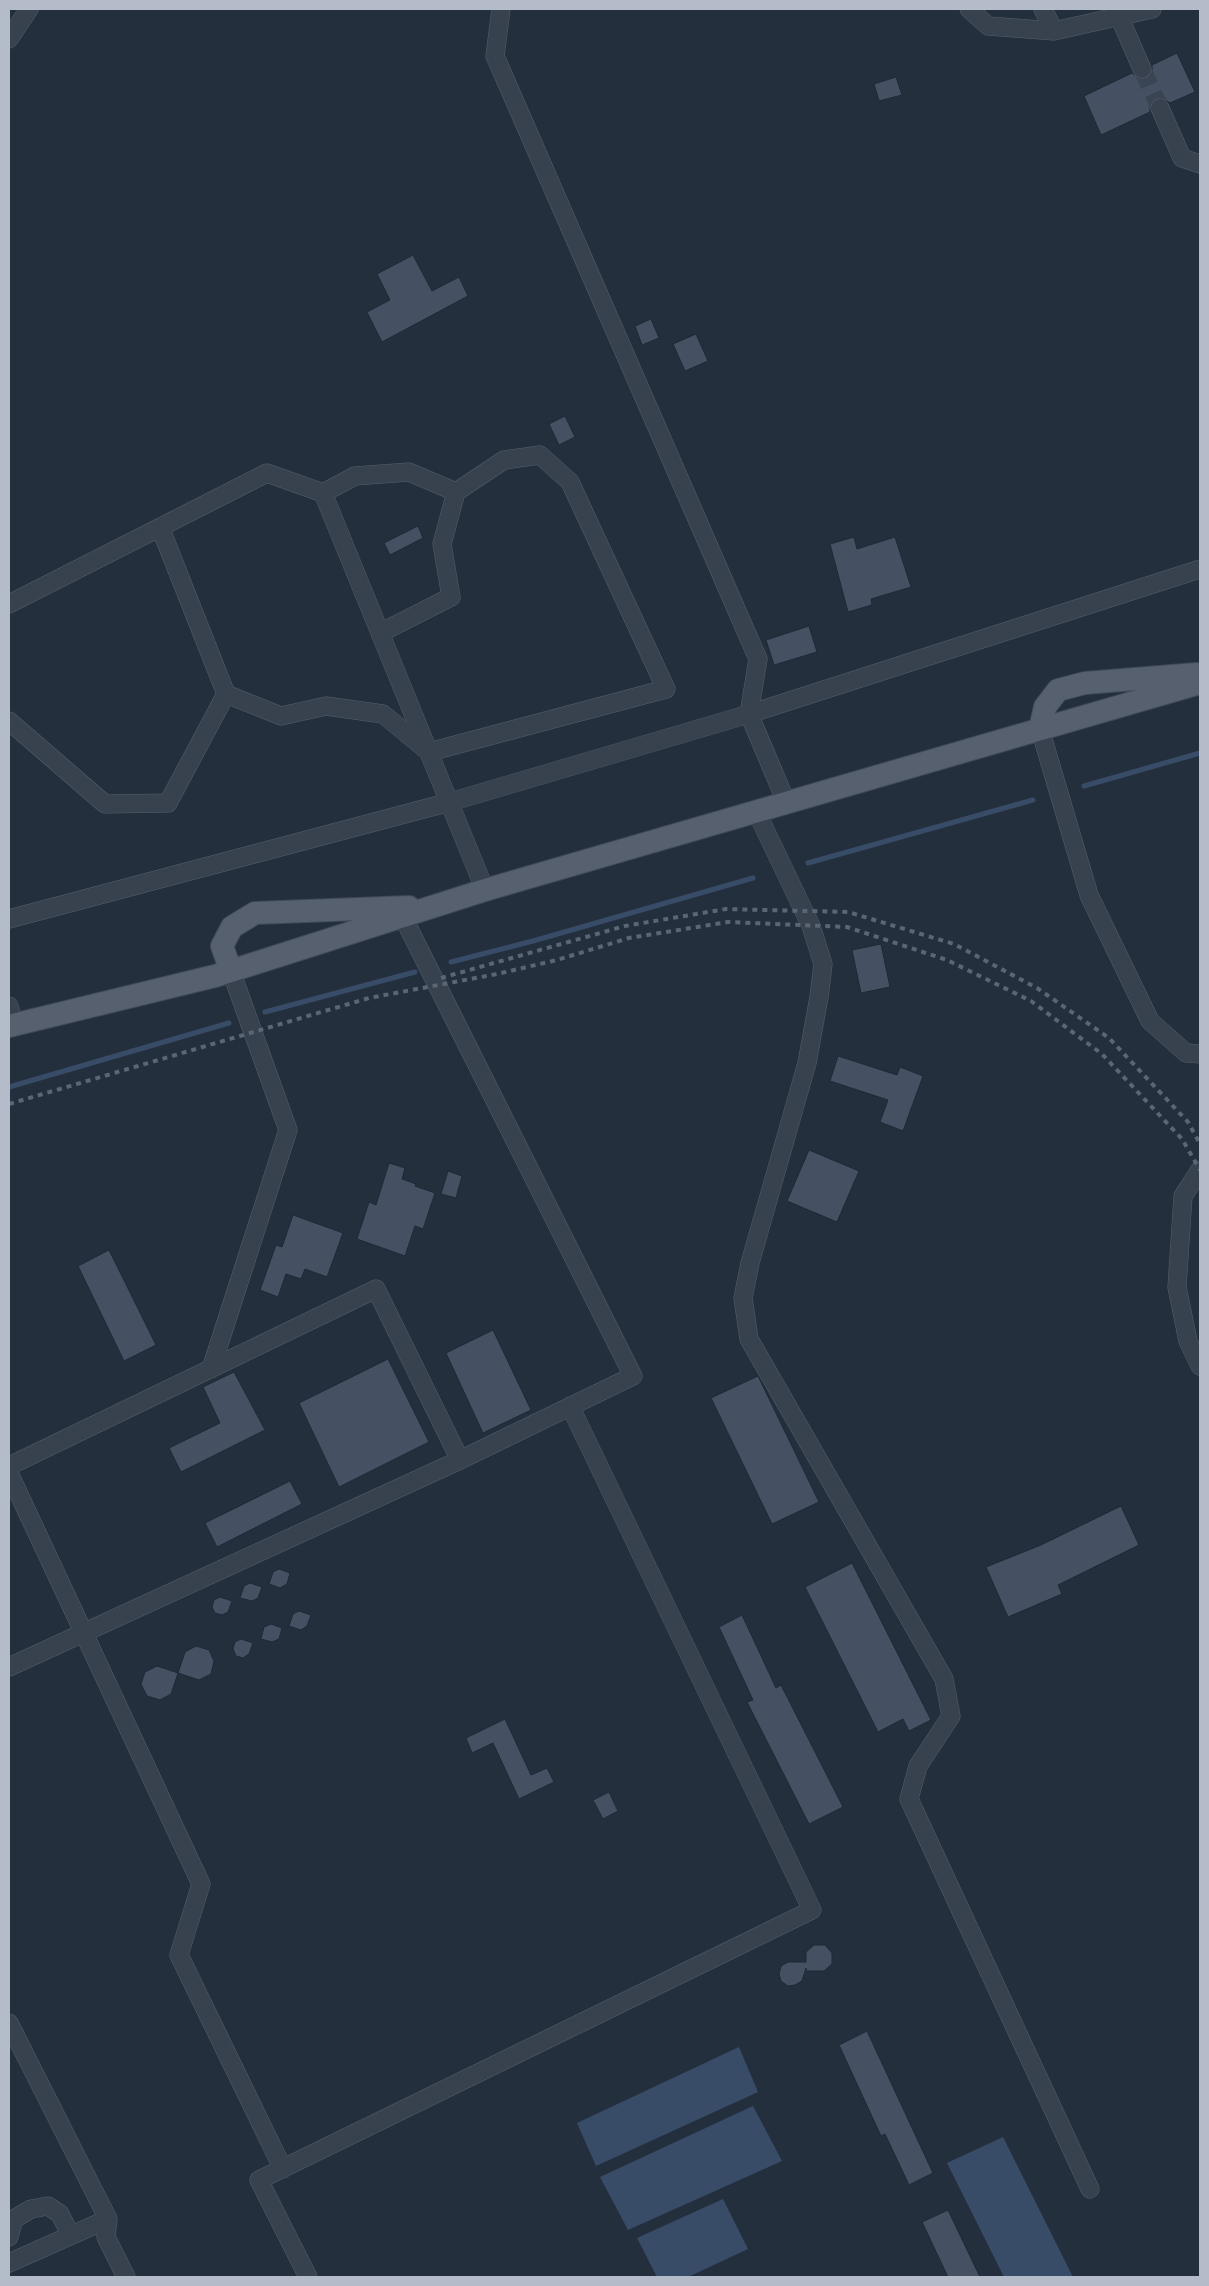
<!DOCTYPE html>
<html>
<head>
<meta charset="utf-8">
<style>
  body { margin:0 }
  #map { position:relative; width:1209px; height:2286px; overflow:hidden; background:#242f3e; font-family:Rubik,sans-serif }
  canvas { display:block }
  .frame { position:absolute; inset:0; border:10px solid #b4bcc9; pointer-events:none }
</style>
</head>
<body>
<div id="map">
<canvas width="1209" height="2286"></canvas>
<div class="frame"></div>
</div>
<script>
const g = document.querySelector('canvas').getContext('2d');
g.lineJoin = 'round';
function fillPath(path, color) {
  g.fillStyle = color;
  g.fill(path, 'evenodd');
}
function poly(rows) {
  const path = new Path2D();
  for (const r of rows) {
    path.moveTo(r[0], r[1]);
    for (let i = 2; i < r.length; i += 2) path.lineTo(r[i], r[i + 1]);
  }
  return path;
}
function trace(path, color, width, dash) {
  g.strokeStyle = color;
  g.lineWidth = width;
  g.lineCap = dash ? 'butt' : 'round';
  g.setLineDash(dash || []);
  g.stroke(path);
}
fillPath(poly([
  [739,2047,758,2092,596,2166,577,2123],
  [753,2106,782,2161,628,2230,600,2177],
  [1003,2137,1073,2277,1004,2277,947,2163],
  [723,2199,748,2249,688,2277,657,2277,637,2238]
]), '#394c67');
trace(poly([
  [1084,786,1200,753],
  [808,863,1033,800],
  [451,962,533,941,753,878],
  [265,1012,415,972],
  [9,1087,229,1023]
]), '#394c67', 5);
const building = poly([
  [1177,53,1195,92,1170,103,1162,98,1155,99,1150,106,1150,112,1101,135,1084,96,1132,73,1140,79,1147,78,1152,71,1152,65,1177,53],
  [896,77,902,95,879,101,874,84,896,77],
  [413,255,432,291,459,277,468,296,382,342,367,312,390,300,377,274,413,255],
  [651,319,659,338,642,345,635,326,651,319],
  [696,334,708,361,685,371,673,344,696,334],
  [565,416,575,437,559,445,549,424,565,416],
  [418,526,423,538,390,555,384,543,418,526],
  [854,537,857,549,895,537,911,587,871,599,872,605,848,612,830,544,854,537],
  [809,626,817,652,774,665,766,640,809,626],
  [881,944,890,987,861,993,852,950,881,944],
  [838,1056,897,1075,900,1067,923,1076,903,1131,880,1122,888,1100,830,1081,838,1056],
  [809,1150,859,1171,837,1222,787,1201,809,1150],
  [389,1163,405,1168,402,1179,416,1184,415,1186,435,1193,423,1229,415,1226,405,1256,357,1239,369,1202,376,1205,389,1163],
  [448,1171,462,1176,456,1198,441,1194,448,1171],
  [293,1215,343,1233,327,1277,305,1269,301,1279,286,1274,278,1297,260,1290,276,1245,282,1247,293,1215],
  [109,1250,156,1345,124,1361,78,1266,109,1250],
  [493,1330,531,1410,483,1433,446,1353,493,1330],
  [388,1359,429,1442,339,1487,299,1403,388,1359],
  [234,1372,265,1430,181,1472,169,1448,220,1423,203,1387,234,1372],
  [758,1376,819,1502,772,1524,711,1398,758,1376],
  [290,1481,302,1504,217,1547,205,1523,290,1481],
  [1121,1506,1139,1545,1058,1585,1062,1594,1008,1617,986,1567,1041,1545,1121,1506],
  [852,1563,931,1720,909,1731,903,1719,878,1732,805,1587,852,1563],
  [279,1569,290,1573,287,1584,280,1588,269,1584,273,1572,279,1569],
  [250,1583,262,1587,258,1598,252,1601,240,1598,244,1586,250,1583],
  [220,1597,232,1601,228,1612,222,1615,215,1613,212,1607,214,1600,220,1597],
  [299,1611,311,1615,307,1626,301,1630,289,1626,293,1614,299,1611],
  [742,1615,776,1688,781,1685,843,1807,809,1824,747,1702,753,1700,719,1627,742,1615],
  [271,1624,282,1628,279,1639,272,1642,261,1639,264,1627,271,1624],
  [241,1639,253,1643,249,1654,243,1658,236,1656,233,1649,235,1642,241,1639],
  [196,1646,209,1650,214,1661,211,1674,199,1680,178,1673,185,1652,196,1646],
  [157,1666,178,1673,171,1694,160,1700,147,1696,141,1684,145,1672,157,1666],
  [505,1719,531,1775,547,1768,554,1782,519,1799,493,1743,472,1753,466,1738,505,1719],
  [609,1792,618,1811,603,1819,593,1800,609,1792],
  [814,1945,825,1945,832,1953,832,1964,824,1971,806,1971,806,1968,802,1981,795,1985,788,1986,781,1981,779,1974,781,1966,788,1962,806,1962,806,1952,814,1945],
  [867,2031,933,2173,909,2185,885,2134,881,2136,839,2045,867,2031],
  [948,2210,980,2277,948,2277,922,2222,948,2210]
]);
fillPath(building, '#455162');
trace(building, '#1f2835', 1);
trace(poly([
  [1142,69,1160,108]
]), '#3a4453', 18, [18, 9]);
const minor = poly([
  [501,9,495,56,758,659,749,714,787,804],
  [969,9,988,26,1054,31,1152,9],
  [1043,9,1054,31],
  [1119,16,1142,69],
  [9,39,29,9],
  [1160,108,1182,158,1200,164],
  [323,493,355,476,409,472,456,492],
  [160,527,226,694,281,716,326,706,383,714,429,752,666,689,570,482,540,455,504,460,456,492,442,544,451,597,380,633],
  [9,604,267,473,323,493,485,890],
  [9,721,105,804,168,803,226,694],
  [1040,729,1089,895,1150,1021,1186,1053,1200,1054],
  [757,813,811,926,823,964,819,997,807,1063,750,1263,743,1298,749,1339,944,1679,951,1716,918,1766,909,1799,1090,2189],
  [9,919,450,802,749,714,1200,569],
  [9,1006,14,1024],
  [1200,1170,1183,1196,1177,1287,1188,1341,1200,1366],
  [211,1369,288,1130,231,971],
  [9,1466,376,1289,460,1460],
  [9,1473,201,1884,179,1955,283,2169],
  [9,1667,460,1460,633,1376,403,917],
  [9,2023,108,2219],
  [9,2237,14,2219,31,2209,48,2206,60,2214,70,2234],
  [9,2263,108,2219,106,2237,126,2277],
  [308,2277,259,2180,812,1910,570,1406]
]);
const major = poly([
  [1040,729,1045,707,1058,690,1085,683,1197,674],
  [231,971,222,946,232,927,255,913,409,907],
  [9,1026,215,976,485,890,1200,683]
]);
trace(minor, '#565f6c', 19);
trace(major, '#414a57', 24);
trace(minor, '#38414e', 18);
trace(major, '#56606e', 22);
trace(poly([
  [441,978,625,926,726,909,848,912,954,944,1037,988,1109,1038,1188,1122,1200,1144],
  [9,1104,369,998,497,974,557,960,629,938,728,922,847,927,947,960,1031,1001,1102,1054,1182,1139,1200,1170]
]), '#5a6575', 4, [5, 5]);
</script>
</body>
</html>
